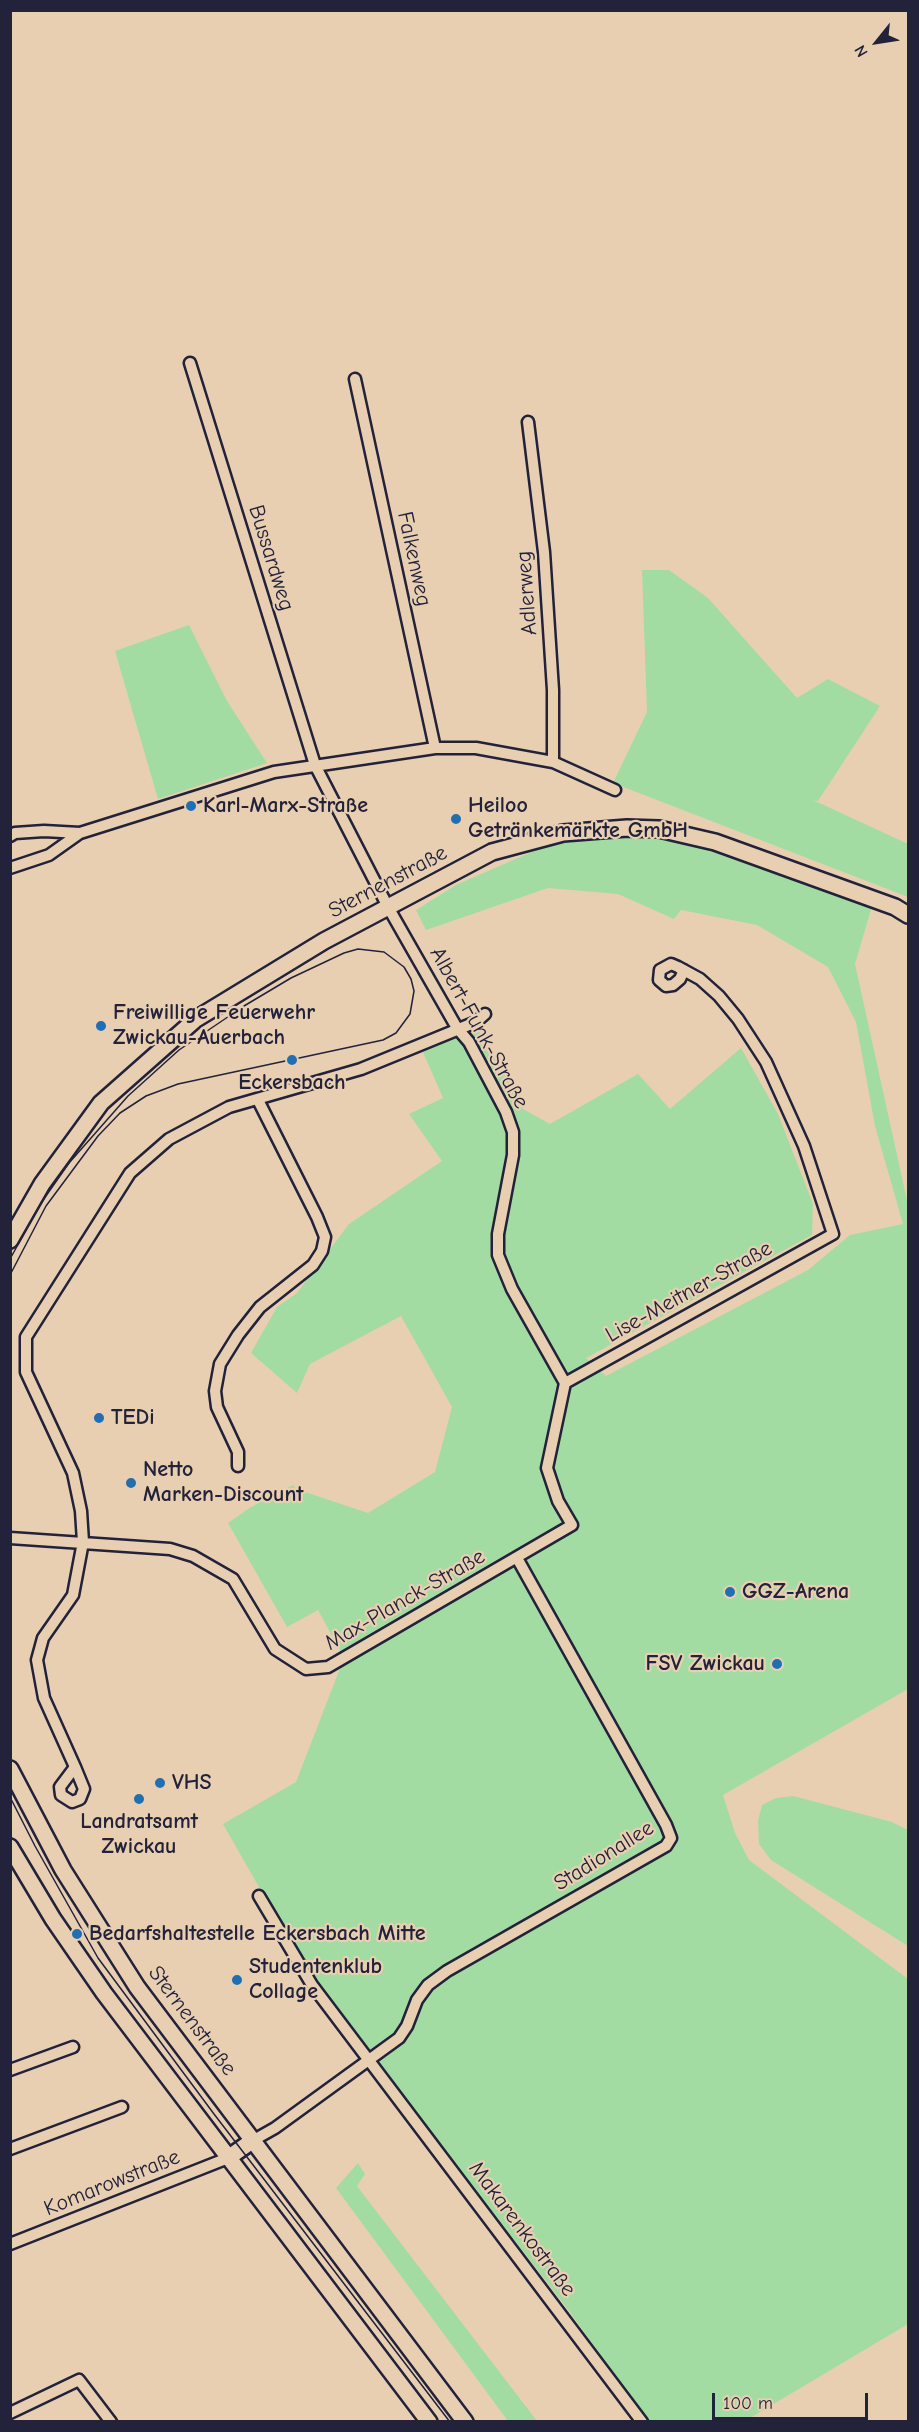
<!DOCTYPE html>
<html>
<head>
<meta charset="utf-8">
<style>
  body { margin:0 }
  #map { position:relative; width:919px; height:2432px; overflow:hidden; background:#e9cfb1; font-family:"Comic Neue",sans-serif }
  canvas { display:block }
  .frame { position:absolute; inset:0; border:12px solid #22223b; pointer-events:none }
  .north { position:absolute; left:847px; top:12px; width:60px; height:60px; -webkit-text-stroke:4px #e9cfb1; paint-order:stroke; rotate:240deg; font-size:16px; font-weight:700; line-height:24px; text-align:center; color:#22223b }
  .north::after { content:''; display:block; margin:auto; width:21px; height:27px; background:#22223b; clip-path:polygon(50% 0,100% 100%,50% 72%,0 100%) }
  .scale { position:absolute; left:712px; top:2393px; width:156px; height:27px; box-sizing:border-box; border:3px solid #22223b; border-top:0; padding-left:8px; font-size:18px; line-height:21px; white-space:nowrap; color:#22223b; -webkit-text-stroke:4px #e9cfb1; paint-order:stroke }
</style>
</head>
<body>
<div id="map">
<canvas width="919" height="2432"></canvas>
<div class="frame"></div>
<div class="north">N</div>
<div class="scale">100 m</div>
</div>
<script>
const g = document.querySelector('canvas').getContext('2d');
g.lineJoin = 'round';
function fillPath(path, color) {
  g.fillStyle = color;
  g.fill(path, 'evenodd');
}
function poly(rows) {
  const path = new Path2D();
  for (const r of rows) {
    path.moveTo(r[0], r[1]);
    for (let i = 2; i < r.length; i += 2) path.lineTo(r[i], r[i + 1]);
  }
  return path;
}
function trace(path, color, width, dash) {
  g.strokeStyle = color;
  g.lineWidth = width;
  g.lineCap = dash ? 'butt' : 'round';
  g.setLineDash(dash || []);
  g.stroke(path);
}
function write(font, color, halo, rows, align = 'center') {
  g.font = font + ' "Comic Neue",sans-serif';
  g.lineWidth = 4.5;
  g.setLineDash([]);
  g.textBaseline = 'middle';
  g.strokeStyle = halo;
  g.fillStyle = color;
  for (const [text, x, y, turn = 0] of rows) {
    g.save();
    g.translate(x, y);
    g.rotate((+turn || 0) * Math.PI / 180);
    g.textAlign = isNaN(turn) ? turn : align;
    if (halo) g.strokeText(text, 0, 0);
    g.fillText(text, 0, 0);
    g.restore();
  }
}
fillPath(poly([
  [642,570,669,570,708,598,797,698,828,679,880,706,818,801,813,800,908,844,908,897,613,783,647,712],
  [189,625,227,701,267,763,158,799,115,651],
  [628,835,664,836,728,853,872,906,855,964,908,1205,908,1689,723,1795,735,1833,749,1860,908,1979,908,2324,745,2421,648,2421,569,2311,307,1971,223,1824,296,1782,344,1658,318,1610,287,1627,228,1523,251,1507,293,1485,296,1489,368,1513,435,1472,452,1407,401,1316,310,1364,297,1393,251,1353,277,1307,297,1293,349,1224,442,1161,409,1114,443,1098,423,1052,477,1028,498,1062,523,1109,550,1124,638,1074,670,1109,741,1048,778,1114,813,1204,812,1235,586,1358,606,1376,808,1270,850,1235,903,1224,875,1126,856,1022,828,967,757,925,681,910,674,919,618,894,548,888,426,930,416,910,456,885,543,847,563,840],
  [793,1796,892,1822,908,1830,908,1946,771,1860,759,1844,758,1821,762,1805,776,1798],
  [358,2163,365,2174,357,2186,537,2421,508,2421,336,2188]
]), '#a2dca2');
const street = poly([
  [355,379,435,748],
  [528,422,544,552,553,690,553,762],
  [10,836,15,833,44,831,80,833],
  [10,868,49,855,80,833,274,772,435,748,476,748,553,762,615,790],
  [565,1383,833,1234,804,1146,766,1062,738,1019,719,996,700,979,678,967,671,964,660,970,659,980,666,986,673,985,680,979,684,970],
  [238,1466,238,1452,217,1407,215,1391,220,1364,238,1335,260,1307,313,1265,322,1251,325,1237,317,1217,258,1100],
  [10,1538,170,1549,193,1556,233,1579,275,1649,306,1669,328,1667,572,1525,558,1501,547,1468,565,1383,512,1289,498,1255,498,1234,513,1155,513,1132,506,1112,469,1042,457,1028,388,907,315,765,190,363],
  [75,1767,44,1698,37,1660,43,1638,73,1595,83,1542,81,1511,73,1473,26,1372,26,1337,130,1173,169,1139,229,1107,361,1069,476,1022,485,1014],
  [75,1767,84,1789,80,1799,72,1802,61,1795,60,1787,75,1767],
  [259,1896,312,1985,642,2422],
  [10,2070,73,2047],
  [252,2141,275,2128,399,2038,407,2026,417,2000,428,1985,447,1971,666,1846,671,1838,666,1825,517,1558],
  [10,2149,122,2107],
  [10,2244,228,2158],
  [10,2413,79,2380,111,2422]
]);
const secondary = poly([
  [10,1240,42,1184,101,1103,196,1019,324,941,492,852,563,833,627,828,659,829,715,842,895,907,908,915],
  [10,1769,63,1870,137,1987,465,2422],
  [10,1847,53,1919,104,1993,429,2422],
  [228,2158,252,2141]
]);
trace(street, '#22223b', 15);
trace(secondary, '#22223b', 20);
trace(street, '#e9cfb1', 10);
trace(secondary, '#e9cfb1', 15);
trace(poly([
  [10,1259,41,1203,69,1163,128,1096,179,1050,244,1006,291,978,344,953,358,949,384,952,404,967,411,979,414,991,410,1014,396,1033,383,1040,178,1084,146,1096,120,1113,98,1136,46,1206,10,1275],
  [10,1797,35,1846,98,1958,214,2114,450,2422]
]), '#22223b', 1.5);
for (const [x, y, r, color] of [
  [191,806,6,"#1f6fb2"],
  [456,819,6,"#1f6fb2"],
  [101,1026,6,"#1f6fb2"],
  [292,1060,6,"#1f6fb2"],
  [99,1418,6,"#1f6fb2"],
  [131,1483,6,"#1f6fb2"],
  [730,1592,6,"#1f6fb2"],
  [777,1664,6,"#1f6fb2"],
  [160,1783,6,"#1f6fb2"],
  [139,1799,6,"#1f6fb2"],
  [77,1934,6,"#1f6fb2"],
  [237,1980,6,"#1f6fb2"]
]) {
  const dot = new Path2D();
  dot.arc(x, y, r, 0, 2 * Math.PI);
  g.fillStyle = color;
  g.fill(dot);
  trace(dot, '#e9cfb1', 2);
}
write('22px', '#22223b', '#e9cfb1', [
  ["Bussardweg",271,558,73],
  ["Falkenweg",414,559,78],
  ["Adlerweg",527,593,-94],
  ["Sternenstraße",388,882,-28],
  ["Albert-Funk-Straße",479,1028,61],
  ["Lise-Meitner-Straße",689,1292,-29],
  ["Max-Planck-Straße",405,1600,-30],
  ["Stadionallee",604,1856,-32],
  ["Sternenstraße",192,2021,53],
  ["Komarowstraße",112,2183,-22],
  ["Makarenkostraße",522,2229,53]
]);
write('bold 22px', '#22223b', '#e9cfb1', [
  ["Karl-Marx-Straße",203,806],
  ["Heiloo",468,806],
  ["Getränkemärkte GmbH",468,831],
  ["Freiwillige Feuerwehr",113,1013],
  ["Zwickau-Auerbach",113,1038],
  ["Eckersbach",292,1083,"center"],
  ["TEDi",111,1418],
  ["Netto",143,1470],
  ["Marken-Discount",143,1495],
  ["GGZ-Arena",742,1592],
  ["FSV Zwickau",765,1664,"right"],
  ["VHS",172,1783],
  ["Landratsamt",139,1822,"center"],
  ["Zwickau",139,1847,"center"],
  ["Bedarfshaltestelle Eckersbach Mitte",89,1934],
  ["Studentenklub",249,1967],
  ["Collage",249,1992]
], 'left');
</script>
</body>
</html>
